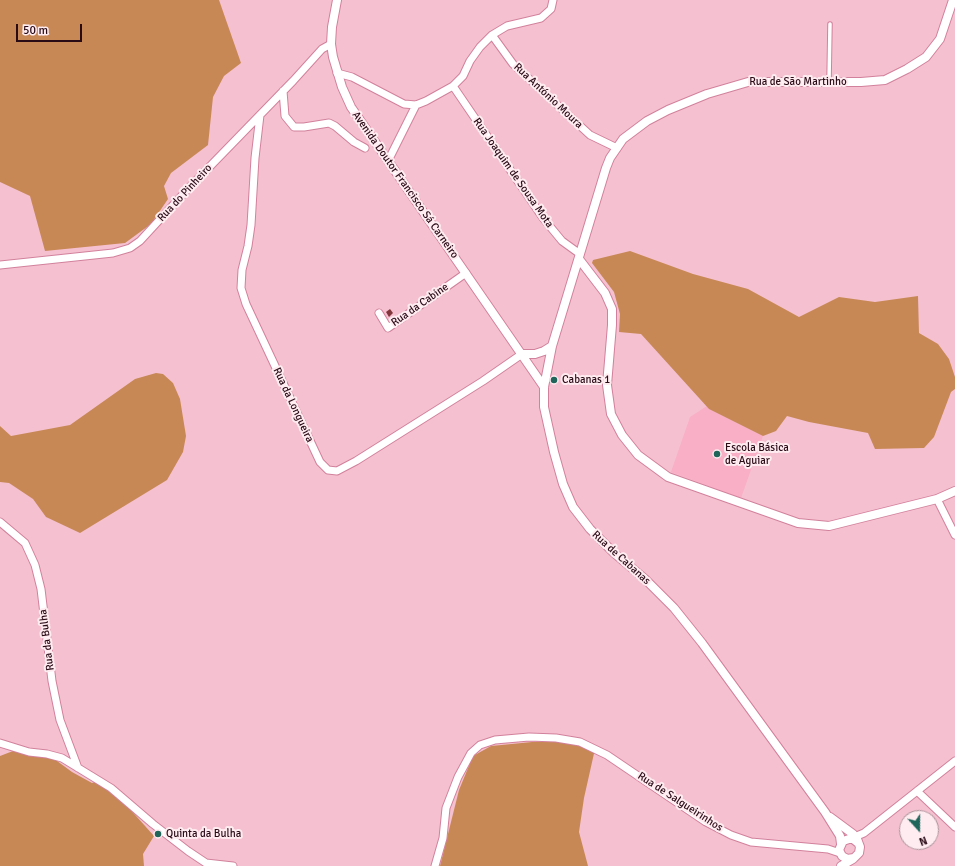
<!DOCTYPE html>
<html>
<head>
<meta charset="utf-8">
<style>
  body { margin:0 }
  #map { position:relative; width:955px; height:866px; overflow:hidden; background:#f5c1d0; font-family:Signika,sans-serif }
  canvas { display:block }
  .north { position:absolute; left:899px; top:810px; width:40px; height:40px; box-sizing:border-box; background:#ffecf1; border:1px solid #a99299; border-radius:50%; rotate:159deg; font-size:11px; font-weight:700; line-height:16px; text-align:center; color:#290b16 }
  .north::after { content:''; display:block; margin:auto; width:14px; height:18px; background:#1f6559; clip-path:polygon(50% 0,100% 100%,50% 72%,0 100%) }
  .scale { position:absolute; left:16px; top:24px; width:66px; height:18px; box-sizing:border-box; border:2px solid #290b16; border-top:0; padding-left:5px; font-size:12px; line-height:14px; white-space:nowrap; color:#290b16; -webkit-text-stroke:3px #ffecf1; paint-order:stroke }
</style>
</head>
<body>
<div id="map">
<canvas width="955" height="866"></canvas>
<div class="north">N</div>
<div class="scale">50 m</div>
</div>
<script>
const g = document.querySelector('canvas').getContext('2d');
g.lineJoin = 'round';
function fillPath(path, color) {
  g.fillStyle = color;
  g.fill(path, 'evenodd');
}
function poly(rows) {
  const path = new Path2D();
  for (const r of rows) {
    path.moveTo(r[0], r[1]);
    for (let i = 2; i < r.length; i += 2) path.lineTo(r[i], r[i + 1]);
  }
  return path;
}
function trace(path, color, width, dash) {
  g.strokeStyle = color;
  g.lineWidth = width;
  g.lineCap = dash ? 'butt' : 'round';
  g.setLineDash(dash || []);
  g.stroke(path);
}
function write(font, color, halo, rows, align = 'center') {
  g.font = font + ' Signika,sans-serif';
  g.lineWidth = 4;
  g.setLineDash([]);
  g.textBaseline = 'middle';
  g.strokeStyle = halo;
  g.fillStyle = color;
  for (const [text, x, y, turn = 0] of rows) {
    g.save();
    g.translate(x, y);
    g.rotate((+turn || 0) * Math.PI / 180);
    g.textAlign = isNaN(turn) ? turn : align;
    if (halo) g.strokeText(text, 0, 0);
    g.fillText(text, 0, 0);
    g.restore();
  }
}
fillPath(poly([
  [707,406,709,409,763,436,741,498,671,472,690,417]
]), '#f9afc6');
fillPath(poly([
  [0,0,219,0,241,63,224,76,213,97,208,145,171,173,164,186,168,199,151,224,125,243,45,251,30,196,0,182],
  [630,251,693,274,748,289,799,317,839,297,875,302,918,296,919,333,938,344,949,359,955,377,955,389,951,392,934,437,924,448,875,449,868,433,809,422,787,416,776,431,763,436,709,409,641,334,619,332,620,314,614,292,592,263,593,260],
  [156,373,163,374,173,383,180,399,186,436,183,452,167,480,80,533,46,517,33,499,9,483,0,482,0,426,11,436,70,425,135,379],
  [583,741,595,749,584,798,579,832,588,866,440,866,459,790,473,756,491,746,532,742],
  [13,751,31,751,53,758,72,772,92,783,103,779,154,836,143,854,144,866,0,866,0,756]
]), '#c88855');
fillPath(poly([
  [390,309,393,313,389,317,386,312]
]), '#82383c');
const service = poly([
  [829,81,830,24]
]);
const minor = poly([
  [492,35,513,64,590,135,617,148],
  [337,73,352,77,404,104,416,105,426,101,453,86,463,76,470,61,480,47,492,35,507,26,541,18,551,9,553,0],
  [453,86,543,218,562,241,580,254],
  [283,91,285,116,294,127,304,127,329,123,335,126,354,142,365,148],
  [260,115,255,158,251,225,248,246,242,270,241,288,246,304,320,462,328,470,337,471,356,461,483,381,522,354],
  [388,161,416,105],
  [0,265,113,253,130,248,140,241,187,190,293,81,322,49,331,44],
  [379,313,388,328,466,273],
  [937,499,955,535],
  [0,522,25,543,35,565,41,589,52,681,60,720,78,768],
  [0,743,29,752,47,754,62,758,111,788,153,824,188,851,206,863,233,866],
  [917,791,955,827],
  [852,838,864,833,955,761],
  [435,866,443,838,446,808,458,777,471,753,480,745,495,740,529,737,556,738,580,742,607,755,706,822,731,835,751,842,828,849,840,853]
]);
const tertiary = poly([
  [337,0,332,27,331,44,333,57,342,87,351,107,544,387],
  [579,259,605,293,612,309,612,325,607,385,611,414,622,435,638,455,668,477,798,523,829,526,937,499,955,491],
  [522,354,535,354,544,351,552,346],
  [830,817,853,834,857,839,860,847,859,853,854,858,847,859,842,856,839,850,843,841,849,839,853,839,858,843],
  [841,844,840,836,825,812,702,643,674,608,645,579,614,553,590,529,573,507,563,484,554,452,544,407,544,387,552,346,606,168,610,158,623,139,647,121,668,110,707,94,748,82,861,82,885,80,907,69,926,57,940,39,953,0],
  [841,866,853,859]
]);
trace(service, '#d2819c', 5.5);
trace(minor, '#d2819c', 9);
trace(tertiary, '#d2819c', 10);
trace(service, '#fff', 3.5);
trace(minor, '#fff', 7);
trace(tertiary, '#fff', 8);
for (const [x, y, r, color] of [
  [554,380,4,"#1f6559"],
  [717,454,4,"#1f6559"],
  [158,834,4,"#1f6559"]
]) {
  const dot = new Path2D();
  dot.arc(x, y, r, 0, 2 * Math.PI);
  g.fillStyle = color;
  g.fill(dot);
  trace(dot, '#ffecf1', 1.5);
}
write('11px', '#290b16', '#ffecf1', [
  ["Rua de São Martinho",798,82],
  ["Rua António Moura",548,96,43],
  ["Rua Joaquim de Sousa Mota",513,173,55],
  ["Avenida Doutor Francisco Sá Carneiro",405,185,55],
  ["Rua do Pinheiro",185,193,-47],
  ["Rua da Cabine",420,305,-35],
  ["Rua da Longueira",293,405,65],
  ["Rua de Cabanas",621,558,42],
  ["Rua da Bulha",47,640,-97],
  ["Rua de Salgueirinhos",680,802,33]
]);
write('11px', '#290b16', '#ffecf1', [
  ["Cabanas 1",562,380],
  ["Escola Básica",725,448],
  ["de Aguiar",725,461],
  ["Quinta da Bulha",166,834]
], 'left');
</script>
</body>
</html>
